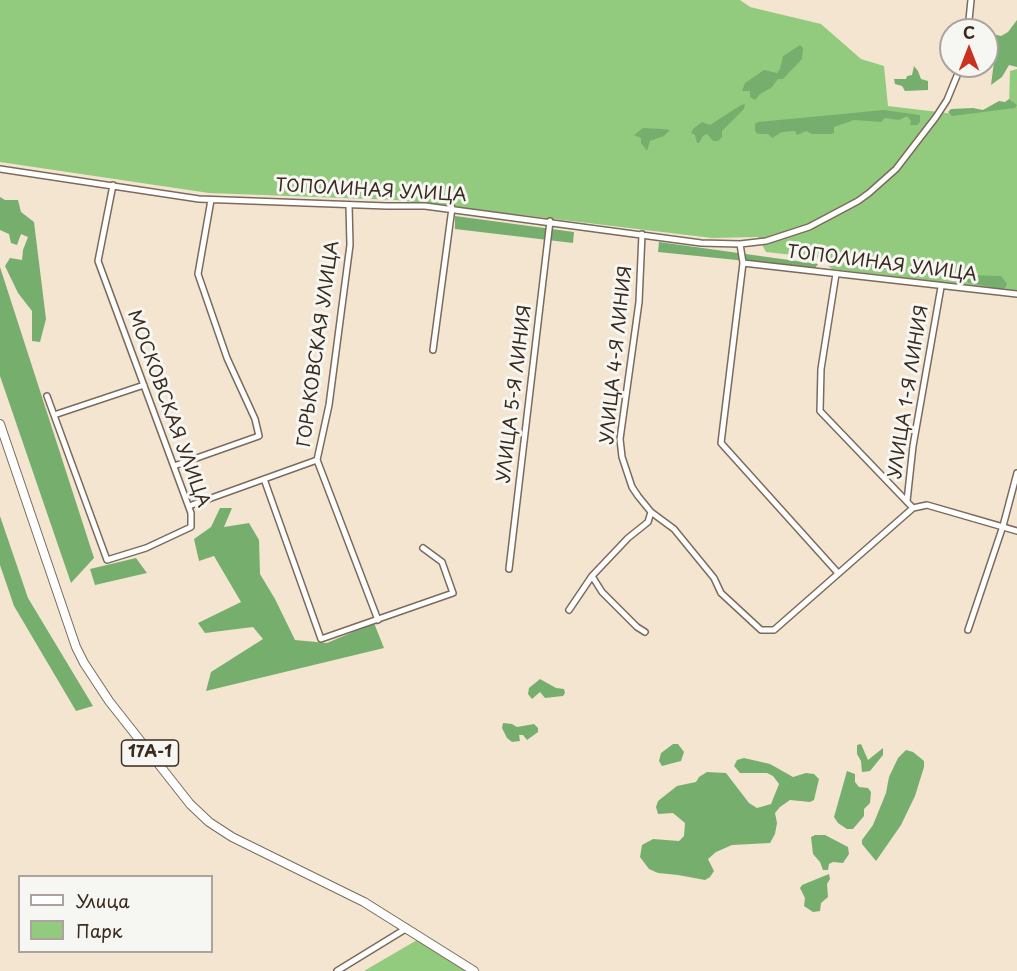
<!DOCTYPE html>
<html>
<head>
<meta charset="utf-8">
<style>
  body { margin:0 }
  #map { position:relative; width:1017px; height:971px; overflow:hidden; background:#f4e5d0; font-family:"Playpen Sans",sans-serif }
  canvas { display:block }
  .legend { position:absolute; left:18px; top:875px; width:195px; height:78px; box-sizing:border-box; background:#f6f6f2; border:2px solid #aba49d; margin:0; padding:8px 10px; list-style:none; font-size:18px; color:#3b2a1e }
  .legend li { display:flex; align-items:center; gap:12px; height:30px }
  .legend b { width:30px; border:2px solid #aba49d }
  .north { position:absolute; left:939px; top:18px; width:60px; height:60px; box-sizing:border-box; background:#f6f6f2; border:2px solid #aba49d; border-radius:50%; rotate:0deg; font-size:16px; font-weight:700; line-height:24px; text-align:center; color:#3b2a1e }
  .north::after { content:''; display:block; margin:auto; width:21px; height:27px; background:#c8321e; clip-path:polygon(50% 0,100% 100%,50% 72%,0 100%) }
</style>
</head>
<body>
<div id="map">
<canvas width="1017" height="971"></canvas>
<ul class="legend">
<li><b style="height:8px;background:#fff"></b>Улица</li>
<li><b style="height:16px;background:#93cb7e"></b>Парк</li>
</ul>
<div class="north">С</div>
</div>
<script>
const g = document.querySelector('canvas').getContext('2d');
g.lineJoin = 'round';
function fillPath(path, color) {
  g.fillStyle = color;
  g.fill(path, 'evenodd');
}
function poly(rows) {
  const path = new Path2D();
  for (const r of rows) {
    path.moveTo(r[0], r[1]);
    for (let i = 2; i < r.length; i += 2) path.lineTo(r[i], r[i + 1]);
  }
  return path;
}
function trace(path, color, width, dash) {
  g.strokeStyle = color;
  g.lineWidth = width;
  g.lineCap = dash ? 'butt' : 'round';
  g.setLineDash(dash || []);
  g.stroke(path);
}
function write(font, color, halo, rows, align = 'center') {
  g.font = font + ' "Playpen Sans",sans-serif';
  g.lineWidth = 6;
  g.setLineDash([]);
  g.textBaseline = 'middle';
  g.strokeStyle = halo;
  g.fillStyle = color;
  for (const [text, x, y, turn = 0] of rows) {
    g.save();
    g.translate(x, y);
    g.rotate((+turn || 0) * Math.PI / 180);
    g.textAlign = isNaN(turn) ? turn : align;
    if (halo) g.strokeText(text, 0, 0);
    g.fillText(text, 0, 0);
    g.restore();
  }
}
fillPath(poly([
  [0,0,740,0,750,7,821,24,861,59,884,66,888,106,955,114,1009,106,1010,71,1017,69,1017,291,832,269,820,258,766,252,758,237,712,238,397,200,209,193,0,162],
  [417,940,467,971,364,971]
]), '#93cb7e');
fillPath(poly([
  [1017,20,1017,67,1009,65,1002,77,991,85,995,54,994,44,987,39,988,33,1001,36,1008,32],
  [800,45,803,48,802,59,783,79,778,79,771,88,760,94,755,100,750,97,750,91,742,91,745,83,764,70,777,73,780,69,783,56],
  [914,66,918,71,921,79,928,81,928,90,905,91,902,86,895,84,894,79,906,79,907,76,912,75],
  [1009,99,1017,105,1015,108,952,116,948,112,951,109,973,108,983,110,999,101,1005,102],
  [745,104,744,109,722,131,722,137,718,141,713,141,707,134,703,136,699,143,697,143,695,135,691,133,693,129,702,122,710,125,741,105],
  [884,110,920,115,920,122,917,125,910,125,911,121,907,116,899,120,885,118,881,122,854,120,834,127,834,133,830,134,812,134,806,131,797,135,795,131,782,132,772,138,768,134,758,134,755,131,755,124,758,122],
  [643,128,663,129,670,130,664,136,650,141,647,151,641,143,641,138,634,135],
  [0,197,5,200,18,200,21,212,34,222,46,319,40,342,32,341,32,311,18,293,5,266,10,258,22,260,23,250,28,237,21,234,17,245,11,243,9,234,0,230],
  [455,216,574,232,573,243,455,229],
  [659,242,818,264,815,268,658,252],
  [0,267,94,558,71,583,0,376],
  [966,275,1001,276,1007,284,1005,288,1001,289,969,283,964,279,964,276],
  [220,508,232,508,224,527,249,523,259,540,260,574,275,599,295,640,327,643,374,623,384,648,206,691,211,672,263,639,253,627,205,633,198,623,241,602,214,556,199,561,194,539,211,527],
  [0,516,28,598,93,706,76,711,14,606,0,565],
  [136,558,147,573,95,585,90,569],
  [540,679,556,688,564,689,565,693,563,696,545,698,540,692,532,699,528,694,529,688],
  [503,723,512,724,517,727,534,724,538,728,538,732,527,740,523,735,519,735,520,741,512,742,507,738,502,728],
  [673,744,678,744,684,752,681,761,662,766,659,761,661,753],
  [861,744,868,760,883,748,883,755,870,771,862,772,861,761,857,754,857,745],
  [906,750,913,752,924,761,924,767,915,796,901,825,876,861,862,844,862,840,873,825,886,793,889,777,898,758],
  [744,758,770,764,793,777,806,773,814,774,819,779,814,800,810,802,790,800,780,807,775,813,777,823,775,834,770,843,732,845,716,852,708,859,714,871,710,877,705,880,678,875,658,873,649,869,640,857,642,845,653,839,679,841,684,836,685,823,673,813,658,814,656,807,658,801,677,786,696,782,699,777,707,772,726,773,749,803,757,808,771,804,779,784,773,776,767,773,740,773,734,766,737,760],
  [847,771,855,774,855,782,859,787,868,788,871,792,870,803,864,809,864,816,853,829,847,829,838,823,834,817],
  [815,835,825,835,848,847,849,854,843,863,833,862,829,864,828,870,823,870,820,862,813,854,811,837],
  [829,874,830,879,827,884,828,897,821,903,820,911,813,912,804,906,805,898,800,888,802,885]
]), '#76af6d');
const street = poly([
  [968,30,971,0],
  [0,169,199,199,387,206,425,206,701,243,740,244,766,241,809,227,858,201,869,193,896,169,936,117,947,100,961,66],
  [349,205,350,245,329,405,317,460,378,620],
  [642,234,639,302,620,439,622,457,632,487,638,496,651,512,674,529,714,578,721,593,761,630,774,630,913,508,927,505,1017,531],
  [740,244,743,263,721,443,838,573],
  [743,263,1017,294],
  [836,274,821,369,820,411,913,508],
  [433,350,452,208],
  [47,396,107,560,146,548,191,527,191,513,98,261,113,185],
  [54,415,144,385],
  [174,466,259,436,255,419,227,358,198,274,211,200],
  [264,479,321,639,453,593,442,562,423,548],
  [907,501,913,446,941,287],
  [189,506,317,460],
  [509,569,550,221],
  [592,576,602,592,637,627,645,632],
  [569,610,592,576,628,538,648,522,651,512],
  [968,630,1003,526,1017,473],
  [337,971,407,928]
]);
const primary = poly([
  [0,424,76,647,84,663,109,701,190,804,209,822,232,837,364,902,474,971]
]);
trace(street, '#7c6b5c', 8);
trace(primary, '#7c6b5c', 10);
trace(street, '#fff', 5);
trace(primary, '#fff', 8);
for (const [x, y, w] of [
  [150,753,57]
]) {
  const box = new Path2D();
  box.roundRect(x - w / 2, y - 13, w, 26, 4.5);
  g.fillStyle = '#f6f6f2';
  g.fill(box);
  trace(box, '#3b2a1e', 1.5);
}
write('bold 16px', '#3b2a1e', null, [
  ["17А-1",150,753]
]);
write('18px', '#3b2a1e', '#f6f6f2', [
  ["ТОПОЛИНАЯ УЛИЦА",371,191,3],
  ["ТОПОЛИНАЯ УЛИЦА",882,264,7],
  ["ГОРЬКОВСКАЯ УЛИЦА",319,344,-82],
  ["УЛИЦА 4-Я ЛИНИЯ",617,355,-84],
  ["УЛИЦА 1-Я ЛИНИЯ",909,392,-81],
  ["УЛИЦА 5-Я ЛИНИЯ",515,394,-83],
  ["МОСКОВСКАЯ УЛИЦА",168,409,70]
]);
</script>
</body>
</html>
